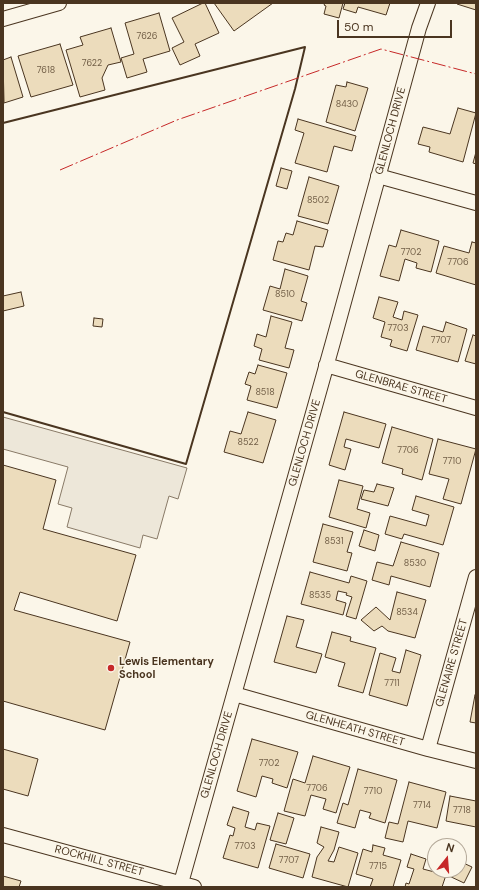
<!DOCTYPE html>
<html>
<head>
<meta charset="utf-8">
<style>
  body { margin:0 }
  #map { position:relative; width:479px; height:890px; overflow:hidden; background:#fbf6e9; font-family:"DM Sans",sans-serif }
  canvas { display:block }
  .frame { position:absolute; inset:0; border:4px solid #4a3520; pointer-events:none }
  .north { position:absolute; left:427px; top:838px; width:40px; height:40px; box-sizing:border-box; background:#fbf6e9; border:1px solid #b4a999; border-radius:50%; rotate:17deg; font-size:11px; font-weight:700; line-height:16px; text-align:center; color:#4a3520 }
  .north::after { content:''; display:block; margin:auto; width:14px; height:18px; background:#c62828; clip-path:polygon(50% 0,100% 100%,50% 72%,0 100%) }
  .scale { position:absolute; left:337px; top:20px; width:115px; height:18px; box-sizing:border-box; border:2px solid #4a3520; border-top:0; padding-left:5px; font-size:12px; line-height:14px; white-space:nowrap; color:#4a3520; -webkit-text-stroke:3px #fbf6e9; paint-order:stroke }
</style>
</head>
<body>
<div id="map">
<canvas width="479" height="890"></canvas>
<div class="frame"></div>
<div class="north">N</div>
<div class="scale">50 m</div>
</div>
<script>
const g = document.querySelector('canvas').getContext('2d');
g.lineJoin = 'round';
function fillPath(path, color) {
  g.fillStyle = color;
  g.fill(path, 'evenodd');
}
function poly(rows) {
  const path = new Path2D();
  for (const r of rows) {
    path.moveTo(r[0], r[1]);
    for (let i = 2; i < r.length; i += 2) path.lineTo(r[i], r[i + 1]);
  }
  return path;
}
function trace(path, color, width, dash) {
  g.strokeStyle = color;
  g.lineWidth = width;
  g.lineCap = dash ? 'butt' : 'round';
  g.setLineDash(dash || []);
  g.stroke(path);
}
function write(font, color, halo, rows, align = 'center') {
  g.font = font + ' "DM Sans",sans-serif';
  g.lineWidth = 3;
  g.setLineDash([]);
  g.textBaseline = 'middle';
  g.strokeStyle = halo;
  g.fillStyle = color;
  for (const [text, x, y, turn = 0] of rows) {
    g.save();
    g.translate(x, y);
    g.rotate((+turn || 0) * Math.PI / 180);
    g.textAlign = isNaN(turn) ? turn : align;
    if (halo) g.strokeText(text, 0, 0);
    g.fillText(text, 0, 0);
    g.restore();
  }
}
const parking = poly([
  [3,417,187,468,178,499,169,496,157,539,143,535,140,548,67,527,72,508,58,504,68,467,3,449,3,417]
]);
fillPath(parking, '#ede7d9');
trace(parking, '#887966', 1);
const building = poly([
  [203,3,205,3,219,33,195,44,200,56,180,65,172,48,184,42,172,18,203,3],
  [214,3,273,3,234,31,214,3],
  [325,3,343,3,339,18,324,14,326,6,324,5,325,3],
  [345,3,390,3,386,15,358,7,356,13,343,9,345,3],
  [458,3,476,3,476,10,457,4,458,3],
  [159,13,170,51,143,59,147,72,127,78,121,58,134,54,125,23,159,13],
  [111,28,121,62,108,65,102,78,105,90,80,97,66,50,83,45,80,37,111,28],
  [60,44,73,85,31,97,18,56,60,44],
  [11,57,23,97,4,103,3,60,11,57],
  [347,82,368,88,355,131,326,122,336,85,346,87,347,82],
  [458,108,476,113,463,162,429,152,430,147,418,144,423,127,450,134,458,108],
  [298,119,356,136,352,151,334,146,327,172,295,163,304,133,295,130,298,119],
  [476,152,476,164,473,163,476,152],
  [281,168,292,171,287,189,276,186,281,168],
  [309,177,339,186,328,224,298,216,309,177],
  [297,221,328,230,323,247,315,246,309,270,273,260,278,241,283,242,286,233,293,235,297,221],
  [401,230,439,241,431,272,416,268,417,263,405,259,399,281,380,276,389,245,396,247,401,230],
  [472,242,476,243,476,285,436,273,444,246,469,253,472,242],
  [285,269,308,276,301,301,307,303,302,321,263,310,270,286,280,289,285,269],
  [21,292,24,306,3,311,3,296,21,292],
  [379,297,398,302,393,317,402,320,404,311,418,315,407,351,390,346,392,340,381,337,385,322,373,318,379,297],
  [271,316,292,322,285,348,294,350,289,368,259,360,262,349,254,346,257,334,266,337,271,316],
  [94,318,103,319,102,327,93,326,94,318],
  [446,322,467,329,458,362,416,350,423,326,443,332,446,322],
  [473,335,476,336,476,364,465,361,473,335],
  [258,365,287,373,277,408,247,400,251,386,245,384,249,372,255,374,258,365],
  [248,412,276,420,263,463,224,452,230,431,241,434,248,412],
  [344,412,386,424,379,448,346,439,344,447,351,449,345,470,329,465,344,412],
  [392,427,433,439,422,480,402,474,403,469,382,463,392,427],
  [438,439,476,449,461,504,443,499,449,479,429,474,438,439],
  [3,465,56,480,43,529,136,555,117,621,20,592,14,610,130,642,105,730,3,701,3,465],
  [339,480,363,486,357,509,370,513,366,528,329,517,339,480],
  [377,484,394,488,388,506,361,499,364,490,374,492,377,484],
  [416,496,454,507,443,545,404,534,402,539,385,534,390,516,426,526,429,515,412,510,416,496],
  [323,524,353,532,347,552,352,553,347,571,313,562,323,524],
  [364,530,379,535,375,551,359,546,364,530],
  [401,542,439,553,430,587,391,576,389,585,372,580,377,562,393,566,401,542],
  [310,572,349,583,351,576,367,581,356,619,346,616,352,597,346,595,347,593,338,591,336,600,346,603,343,615,301,604,310,572],
  [397,592,426,600,415,638,388,631,382,626,374,631,361,620,376,607,390,620,397,592],
  [287,616,304,620,296,647,322,654,316,673,274,662,287,616],
  [332,632,351,637,350,641,376,648,363,693,338,686,345,663,325,657,332,632],
  [406,650,421,655,407,706,369,695,380,653,396,658,392,671,400,673,406,650],
  [475,695,476,695,476,723,470,722,475,695],
  [252,739,298,752,287,788,272,783,273,779,262,776,256,797,237,791,252,739],
  [3,749,38,759,28,796,3,789,3,749],
  [313,756,350,767,336,813,323,809,326,799,311,795,305,816,284,811,293,779,305,783,313,756],
  [358,769,397,780,385,823,369,818,371,813,360,810,355,828,337,823,343,803,348,805,358,769],
  [409,782,446,792,437,828,408,821,403,842,385,838,389,822,398,824,409,782],
  [450,796,476,801,476,827,446,821,450,796],
  [233,807,249,812,245,827,255,830,257,823,270,826,258,868,223,858,230,835,233,836,235,828,227,825,233,807],
  [278,813,294,818,286,844,270,840,278,813],
  [321,827,339,832,334,850,328,861,334,862,339,847,358,853,348,887,312,877,317,857,324,847,317,843,321,827],
  [276,844,310,854,303,878,269,868,276,844],
  [373,845,385,848,383,855,401,860,393,887,370,887,373,879,356,874,363,849,372,852,373,845],
  [411,854,426,859,423,869,446,875,442,887,405,887,406,883,409,884,414,869,407,867,411,854],
  [459,861,472,867,464,883,447,875,449,870,459,870,459,861],
  [3,876,21,881,19,887,3,887,3,876]
]);
fillPath(building, '#ecdcbc');
trace(building, '#4a3520', 1);
const street = poly([
  [3,19,59,3],
  [378,176,476,203],
  [326,365,476,408],
  [234,694,428,749,476,761],
  [428,749,476,577],
  [3,835,194,887],
  [181,883,333,342,419,28,428,3]
]);
trace(street, '#4a3520', 16);
trace(street, '#fbf6e9', 14);
trace(poly([
  [3,123,305,47,295,89,186,464,3,412]
]), '#4a3520', 2);
trace(poly([
  [60,170,177,120,381,49,476,74]
]), '#c62828', 1, [14, 3, 2, 3]);
for (const [x, y, r, color] of [
  [111,668,4,"#c62828"]
]) {
  const dot = new Path2D();
  dot.arc(x, y, r, 0, 2 * Math.PI);
  g.fillStyle = color;
  g.fill(dot);
  trace(dot, '#fbf6e9', 1.5);
}
write('9px', '#725f47', null, [
  ["7626",147,37],
  ["7622",92,64],
  ["7618",46,71],
  ["8430",347,105],
  ["8502",318,201],
  ["7702",411,253],
  ["7706",458,263],
  ["8510",285,295],
  ["7703",398,329],
  ["7707",441,341],
  ["8518",265,393],
  ["8522",248,443],
  ["7706",408,451],
  ["7710",452,462],
  ["8531",334,542],
  ["8530",415,564],
  ["8535",320,596],
  ["8534",407,613],
  ["7711",392,684],
  ["7702",269,764],
  ["7706",317,789],
  ["7710",373,792],
  ["7714",422,806],
  ["7718",462,811],
  ["7703",245,847],
  ["7707",289,861],
  ["7715",378,867]
]);
write('11px', '#4a3520', '#fbf6e9', [
  ["GLENLOCH DRIVE",391,131,-75],
  ["GLENBRAE STREET",401,387,16],
  ["GLENLOCH DRIVE",305,443,-74],
  ["GLENAIRE STREET",452,663,-74],
  ["GLENHEATH STREET",355,729,16],
  ["GLENLOCH DRIVE",217,755,-74],
  ["ROCKHILL STREET",99,861,15]
]);
write('bold 11px', '#4a3520', '#fbf6e9', [
  ["Lewis Elementary",119,662],
  ["School",119,675]
], 'left');
</script>
</body>
</html>
